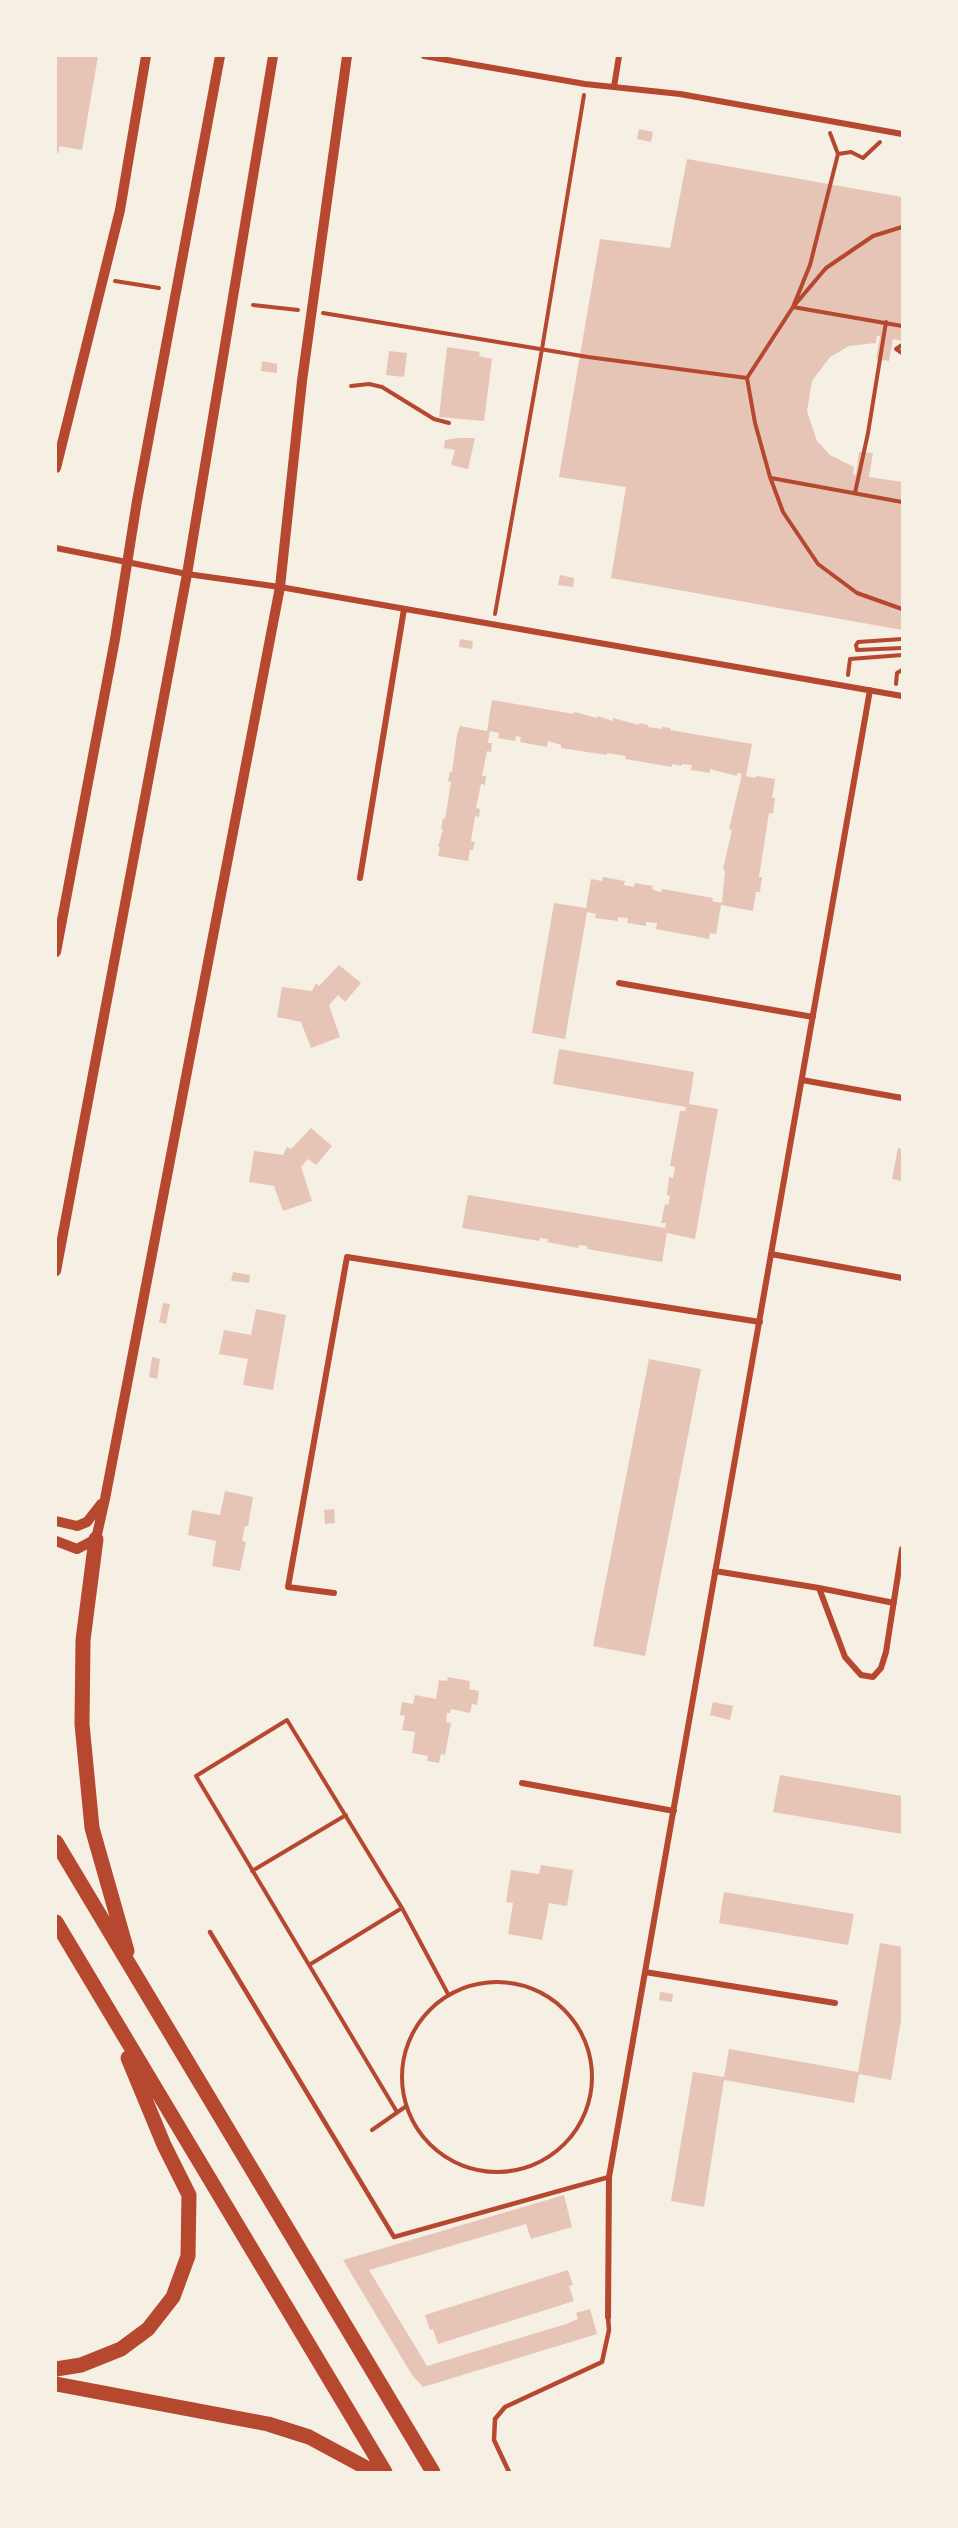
<!DOCTYPE html>
<html>
<head>
<meta charset="utf-8">
<style>
  body { margin:0 }
  #map { position:relative; width:958px; height:2528px; overflow:hidden; background:#f6efe4; font-family:Figtree,sans-serif }
  canvas { display:block }
  .frame { position:absolute; inset:0; border:57px solid #f6efe4; pointer-events:none }
</style>
</head>
<body>
<div id="map">
<canvas width="958" height="2528"></canvas>
<div class="frame"></div>
</div>
<script>
const g = document.querySelector('canvas').getContext('2d');
g.lineJoin = 'round';
function fillPath(path, color) {
  g.fillStyle = color;
  g.fill(path, 'evenodd');
}
function poly(rows) {
  const path = new Path2D();
  for (const r of rows) {
    if (r.length === 3) {
      path.moveTo(r[0] + r[2], r[1]);
      path.arc(r[0], r[1], r[2], 0, 2 * Math.PI);
      continue;
    }
    path.moveTo(r[0], r[1]);
    for (let i = 2; i < r.length; i += 2) path.lineTo(r[i], r[i + 1]);
  }
  return path;
}
function trace(path, color, width, dash) {
  g.strokeStyle = color;
  g.lineWidth = width;
  g.lineCap = dash ? 'butt' : 'round';
  g.setLineDash(dash || []);
  g.stroke(path);
}
fillPath(poly([
  [56,56,98,56,82,150,59,146,59,153,56,152],
  [639,129,653,132,651,142,637,139],
  [687,159,902,197,902,341,893,339,889,361,876,359,880,336,877,336,876,343,849,346,830,357,812,381,807,411,817,441,830,455,854,467,853,474,856,475,859,452,873,453,869,477,902,482,902,630,611,578,626,487,559,477,600,239,670,248],
  [447,347,480,352,479,356,492,359,484,421,439,417],
  [389,351,407,353,404,377,386,375],
  [262,361,277,364,277,373,261,371],
  [458,438,475,438,468,469,451,465,455,450,444,448,445,440],
  [560,575,574,578,573,587,558,585],
  [460,639,473,641,472,649,459,647],
  [492,700,574,714,574,712,597,718,597,716,613,721,613,718,639,725,639,723,648,725,648,727,662,729,662,727,670,728,670,730,752,744,746,776,754,778,757,776,775,779,772,798,775,798,773,813,769,813,759,877,762,877,760,892,756,892,753,911,721,905,716,934,710,933,709,939,656,929,657,923,646,922,646,926,627,923,628,918,618,917,618,921,595,918,596,914,587,912,565,1039,532,1033,554,903,586,908,591,879,602,881,603,877,625,881,624,885,634,887,635,883,653,886,652,889,656,891,661,892,662,889,713,898,712,901,722,903,725,871,723,869,732,830,729,829,742,774,737,773,737,776,710,769,710,773,691,770,692,765,682,764,681,766,672,764,672,767,625,759,626,756,607,753,607,755,561,748,561,745,548,741,547,747,520,742,521,737,516,736,515,741,498,738,499,733,490,731,488,743,492,743,491,752,487,751,482,776,486,776,485,785,481,784,476,808,480,809,479,817,475,816,471,841,475,842,473,850,470,850,468,861,438,856,440,847,438,847,443,829,441,829,443,818,445,819,451,782,448,781,450,772,452,772,457,735,460,726,487,731],
  [339,965,361,983,345,1002,338,995,329,1005,340,1037,311,1048,301,1022,277,1017,282,987,312,991,316,983,319,986],
  [559,1049,694,1072,689,1104,718,1109,695,1239,667,1233,662,1262,587,1249,587,1246,579,1245,578,1248,547,1242,548,1239,540,1238,539,1241,462,1228,468,1195,665,1228,666,1223,661,1223,665,1204,668,1205,670,1196,667,1195,669,1177,673,1178,675,1167,670,1166,680,1111,685,1111,686,1107,553,1084],
  [311,1128,332,1146,316,1165,308,1159,301,1167,312,1201,283,1211,274,1186,249,1182,254,1151,283,1155,287,1147,291,1149],
  [898,1148,902,1149,902,1181,892,1179],
  [233,1272,250,1275,249,1283,231,1281],
  [163,1303,170,1304,166,1324,159,1322],
  [256,1309,286,1315,273,1390,243,1385,248,1359,219,1354,224,1330,251,1335],
  [152,1357,160,1359,157,1379,149,1377],
  [649,1359,701,1369,645,1656,593,1646],
  [225,1491,253,1497,248,1526,245,1526,242,1541,246,1542,240,1571,212,1566,216,1541,188,1535,192,1510,220,1515],
  [334,1509,335,1523,325,1524,324,1510],
  [448,1677,470,1681,469,1689,479,1691,477,1705,472,1704,470,1713,451,1709,450,1713,447,1713,446,1722,451,1723,445,1755,441,1754,439,1763,427,1761,428,1756,412,1753,415,1732,402,1730,405,1716,400,1715,402,1702,413,1704,415,1695,436,1699,439,1680,447,1681],
  [713,1702,733,1706,730,1720,710,1715],
  [780,1775,902,1796,902,1834,773,1812],
  [541,1865,573,1870,567,1906,549,1903,542,1940,508,1934,513,1903,506,1902,511,1870,539,1874],
  [724,1892,854,1914,848,1945,719,1923],
  [880,1943,902,1947,902,2015,891,2080,859,2074,854,2103,724,2080,704,2207,671,2201,693,2072,724,2077,729,2049,858,2072],
  [660,1992,673,1994,672,2002,659,2000],
  [564,2195,572,2227,531,2239,526,2224,369,2270,427,2366,566,2324,578,2319,576,2313,590,2309,597,2334,423,2387,412,2375,343,2260],
  [568,2270,573,2285,569,2286,574,2301,438,2344,433,2329,430,2330,425,2315]
]), '#e6c5b7');
trace(poly([
  [830,133,838,154,810,265,793,307,902,326],
  [838,154,851,152,863,158,880,142],
  [902,227,873,236,826,268,793,307,747,378,755,423,770,477,783,512,818,564,857,593,902,609],
  [115,281,159,288],
  [253,305,298,310],
  [323,313,588,357,747,378],
  [902,345,896,349,902,353],
  [351,386,369,384,382,387,434,419,449,423],
  [771,478,902,502],
  [855,493,868,433,886,322],
  [495,614,542,349,584,95],
  [902,639,858,642,856,645,857,650,902,648],
  [848,675,850,659,902,655],
  [896,684,897,673,902,670],
  [252,1871,346,1815],
  [309,1965,402,1908],
  [497,2077,95],
  [397,2112,196,1776,287,1720,402,1908,448,1994],
  [372,2130,405,2107]
]), '#b5482f', 4);
trace(poly([
  [210,1932,394,2237,609,2177],
  [509,2472,494,2440,495,2419,505,2407,602,2362,609,2330,608,2317]
]), '#b5482f', 4.5);
trace(poly([
  [424,56,585,84,680,94,902,134],
  [614,87,619,56],
  [56,548,187,574,280,587,902,696],
  [360,878,404,609],
  [619,983,813,1017],
  [802,1080,902,1098],
  [771,1254,902,1278],
  [715,1571,819,1588,845,1657,861,1675,873,1677,881,1668,886,1652,902,1549],
  [819,1588,894,1603],
  [334,1593,288,1587,347,1257,760,1322],
  [522,1783,674,1811],
  [645,1972,835,2003],
  [608,2317,609,2177,870,690]
]), '#b5482f', 6);
trace(poly([
  [56,468,120,210,146,56],
  [56,952,115,639,137,501,220,56],
  [56,1271,187,574,273,56],
  [56,1521,77,1526,87,1522,101,1504],
  [56,1541,77,1549,96,1539,105,1499,280,587,302,381,347,56]
]), '#b5482f', 10);
trace(poly([
  [96,1539,83,1640,82,1724,92,1828,127,1951],
  [56,1842,433,2472],
  [56,1922,385,2472],
  [56,2369,81,2365,121,2349,148,2329,173,2297,188,2256,189,2195,164,2145,128,2058],
  [56,2384,268,2424,309,2437,374,2472]
]), '#b5482f', 15);
</script>
</body>
</html>
